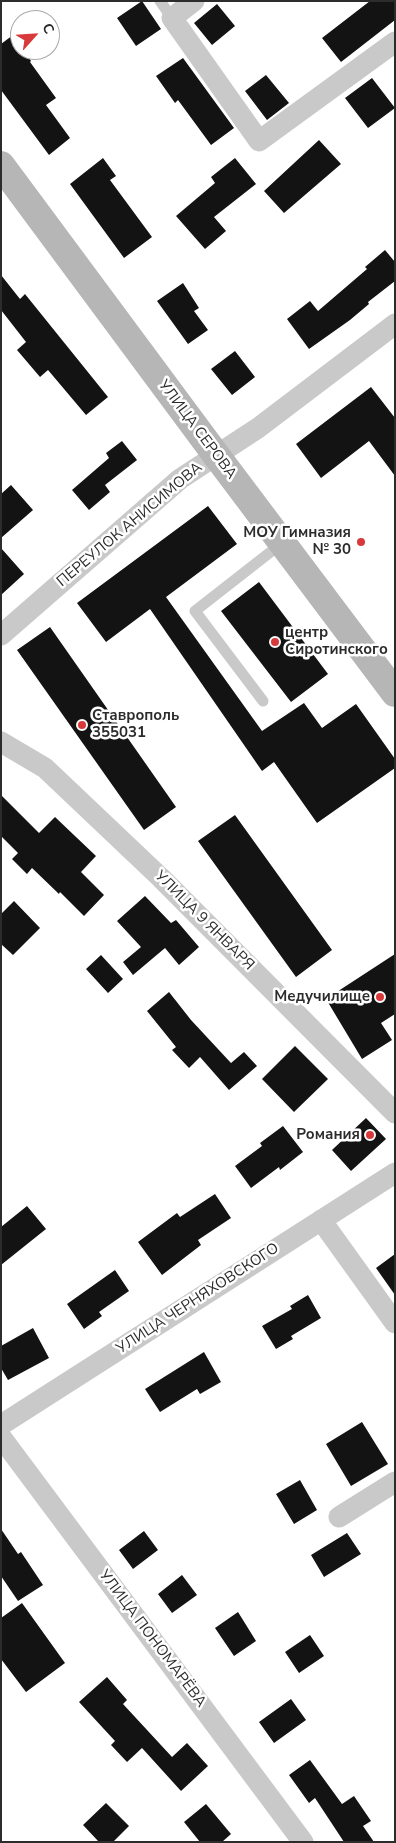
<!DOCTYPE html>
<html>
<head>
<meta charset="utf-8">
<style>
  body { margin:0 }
  #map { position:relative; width:396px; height:1843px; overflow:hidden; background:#fff; font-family:"Nunito Sans",sans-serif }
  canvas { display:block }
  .frame { position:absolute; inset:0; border:2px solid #2c2c2c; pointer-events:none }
  .north { position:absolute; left:10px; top:10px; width:50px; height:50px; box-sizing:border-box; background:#fff; border:1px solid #ababab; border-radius:50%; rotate:64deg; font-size:14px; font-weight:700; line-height:20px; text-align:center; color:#2c2c2c }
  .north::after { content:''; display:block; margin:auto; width:18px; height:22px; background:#d8393b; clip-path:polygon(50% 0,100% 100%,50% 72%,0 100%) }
</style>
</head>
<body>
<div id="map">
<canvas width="396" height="1843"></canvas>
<div class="frame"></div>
<div class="north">С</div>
</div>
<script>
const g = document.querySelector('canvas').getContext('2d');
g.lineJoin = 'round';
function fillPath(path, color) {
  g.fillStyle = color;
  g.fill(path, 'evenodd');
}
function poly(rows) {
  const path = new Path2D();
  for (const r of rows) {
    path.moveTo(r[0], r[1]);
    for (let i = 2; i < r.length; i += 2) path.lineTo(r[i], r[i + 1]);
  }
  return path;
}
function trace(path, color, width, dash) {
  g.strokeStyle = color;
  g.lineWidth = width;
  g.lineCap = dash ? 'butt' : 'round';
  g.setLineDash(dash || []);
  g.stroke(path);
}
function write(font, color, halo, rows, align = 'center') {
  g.font = font + ' "Nunito Sans",sans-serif';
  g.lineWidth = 5;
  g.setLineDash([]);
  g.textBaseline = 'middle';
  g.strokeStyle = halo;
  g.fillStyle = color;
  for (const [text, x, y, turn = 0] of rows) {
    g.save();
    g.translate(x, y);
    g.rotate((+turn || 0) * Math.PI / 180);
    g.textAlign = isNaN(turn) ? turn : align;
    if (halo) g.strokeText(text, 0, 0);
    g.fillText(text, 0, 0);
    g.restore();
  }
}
fillPath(poly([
  [142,1,161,29,136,46,117,18],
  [370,1,395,1,395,20,341,62,322,38],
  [217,4,235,26,212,45,194,23],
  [13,35,20,45,20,50,24,50,31,61,30,62,56,98,46,105,70,138,49,155,1,90,1,44],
  [183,58,234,128,211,145,178,100,175,103,156,76],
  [266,75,289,103,267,120,245,91],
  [372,78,395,108,368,128,345,98],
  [319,140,341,164,284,213,264,191],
  [103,158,116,176,110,180,152,237,124,258,70,184],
  [235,158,256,184,214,217,226,231,205,249,176,216,215,183,211,177],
  [385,250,395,262,395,281,368,302,369,304,350,320,309,349,287,319,310,301,318,311,367,269,365,267],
  [1,275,20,299,25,294,108,397,86,415,48,370,40,377,17,350,26,342,1,310],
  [183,283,199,308,194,311,208,330,188,344,157,301],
  [235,351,255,377,232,395,211,369],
  [371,387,395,418,395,476,369,441,321,478,296,444],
  [122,441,137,460,105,485,110,492,89,510,72,490,109,458,106,453],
  [11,485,33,510,1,538,1,494],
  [208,506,237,544,166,597,262,731,304,703,322,728,356,704,395,759,395,768,317,823,274,762,262,771,150,609,106,642,77,603],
  [1,548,24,574,1,595],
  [259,582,328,674,291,702,221,611],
  [50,627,176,807,144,830,17,650],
  [1,795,39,833,55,817,96,856,81,872,104,895,84,916,60,892,59,894,32,868,27,874,12,859,18,853,1,836],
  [235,815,332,950,296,977,198,841],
  [145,896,171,923,176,920,199,947,179,965,165,948,133,975,123,962,141,947,117,921],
  [14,901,40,928,13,955,1,944,1,914],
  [395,954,395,1014,381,1023,392,1040,362,1059,326,999],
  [101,955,123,979,108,993,86,969],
  [169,992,191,1020,231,1063,244,1052,257,1066,229,1090,200,1057,189,1068,172,1050,176,1047,147,1011],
  [295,1046,328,1079,294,1112,262,1079],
  [366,1118,386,1139,351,1171,332,1150],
  [283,1126,303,1152,280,1170,279,1167,251,1188,235,1166,262,1146,260,1143],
  [215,1194,231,1218,198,1240,201,1245,162,1275,138,1242,177,1213,180,1217],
  [27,1206,46,1229,1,1265,1,1227],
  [395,1254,395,1295,376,1268],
  [115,1270,129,1291,99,1312,102,1316,84,1329,67,1304],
  [308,1295,321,1318,291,1336,293,1339,276,1349,262,1326,292,1309,290,1306],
  [33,1328,49,1358,8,1380,1,1368,1,1346],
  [204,1352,221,1382,200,1394,197,1389,160,1412,145,1389],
  [362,1422,388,1464,351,1486,326,1444],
  [300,1480,317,1510,294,1524,276,1494],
  [1,1529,18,1554,21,1552,43,1585,18,1601,1,1576],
  [144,1531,158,1550,133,1569,119,1550],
  [347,1533,361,1554,324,1577,311,1555],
  [182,1575,197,1595,172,1613,158,1594],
  [22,1603,65,1663,26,1692,1,1659,1,1618],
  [238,1612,256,1641,234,1656,215,1628],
  [310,1635,324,1656,299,1673,285,1652],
  [107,1677,127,1700,123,1704,172,1757,187,1743,208,1766,181,1791,142,1748,127,1762,111,1745,115,1741,79,1702],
  [291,1699,306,1720,274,1743,259,1722],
  [310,1760,342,1804,354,1796,371,1821,363,1826,374,1842,344,1842,315,1798,309,1803,289,1775],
  [106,1803,129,1826,113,1842,99,1842,83,1825],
  [206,1804,231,1834,222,1842,200,1842,184,1822]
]), '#131313');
trace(poly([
  [160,1,172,18],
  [263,701,195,611,282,543]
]), '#c9c9c9', 11);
trace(poly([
  [194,1,172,18,259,141,395,42],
  [1,635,180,479,258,428,395,324],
  [1,742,45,768,161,878,395,1113],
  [321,1220,395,1323],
  [1,1425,395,1173],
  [1,1437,303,1842],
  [339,1517,395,1482]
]), '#c9c9c9', 21);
trace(poly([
  [1,165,216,455,395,693]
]), '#b6b6b6', 28);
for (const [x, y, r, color] of [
  [361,542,5,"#d8393b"],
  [275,642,5,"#d8393b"],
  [82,725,5,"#d8393b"],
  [380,997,5,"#d8393b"],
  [370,1135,5,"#d8393b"]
]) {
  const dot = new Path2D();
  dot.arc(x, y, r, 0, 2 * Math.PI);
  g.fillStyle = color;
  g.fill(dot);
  trace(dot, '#fff', 2);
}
write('15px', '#2c2c2c', '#fff', [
  ["УЛИЦА СЕРОВА",197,430,53],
  ["ПЕРЕУЛОК АНИСИМОВА",130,525,-40],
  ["УЛИЦА 9 ЯНВАРЯ",204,921,45],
  ["УЛИЦА ЧЕРНЯХОВСКОГО",198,1299,-33],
  ["УЛИЦА ПОНОМАРЁВА",152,1639,53]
]);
write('bold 15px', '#2c2c2c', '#fff', [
  ["МОУ Гимназия",351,533],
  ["№ 30",351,550],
  ["центр",285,633,"left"],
  ["Сиротинского",285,650,"left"],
  ["Ставрополь",92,716,"left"],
  ["355031",92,733,"left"],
  ["Медучилище",370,997],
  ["Романия",360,1135]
], 'right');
</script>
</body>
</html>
